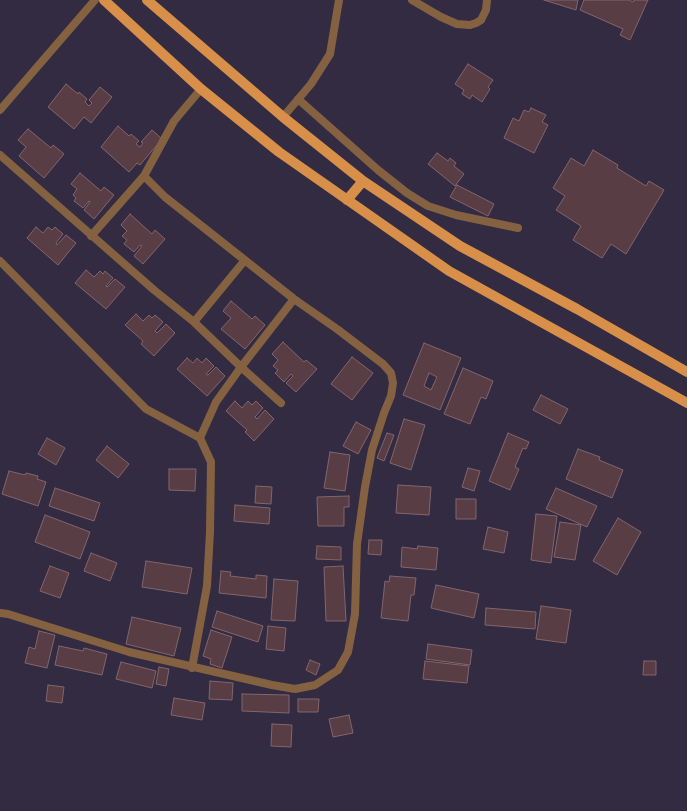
<!DOCTYPE html>
<html>
<head>
<meta charset="utf-8">
<style>
  body { margin:0 }
  canvas { display:block; background:#322b41 }
</style>
</head>
<body>
<canvas width="687" height="811"></canvas>
<script>
const g = document.querySelector('canvas').getContext('2d');
g.lineJoin = 'round';
function fillPath(path, color) {
  g.fillStyle = color;
  g.fill(path, 'evenodd');
}
function poly(rows) {
  const path = new Path2D();
  for (const r of rows) {
    path.moveTo(r[0], r[1]);
    for (let i = 2; i < r.length; i += 2) path.lineTo(r[i], r[i + 1]);
  }
  return path;
}
function trace(path, color, width, dash) {
  g.strokeStyle = color;
  g.lineWidth = width;
  g.lineCap = dash ? 'butt' : 'round';
  g.setLineDash(dash || []);
  g.stroke(path);
}
const building = poly([
  [544,0,578,0,576,10,544,0],
  [584,0,629,0,633,2,634,0,648,0,630,40,620,35,623,29,580,10,584,0],
  [468,64,493,80,488,87,490,89,482,102,472,95,470,99,462,94,464,90,455,84,468,64],
  [66,84,78,94,79,92,87,99,85,102,89,106,92,103,89,100,100,87,112,97,91,123,84,117,74,129,48,107,66,84],
  [531,108,546,115,542,122,548,125,534,153,504,138,513,118,519,121,524,110,529,112,531,108],
  [118,126,129,136,131,134,139,141,136,144,140,147,143,143,141,142,152,130,162,139,140,165,137,163,129,172,101,147,118,126],
  [28,129,51,148,53,145,64,154,44,178,19,156,26,147,18,140,28,129],
  [593,150,618,165,617,168,646,186,649,181,664,190,626,254,611,244,602,258,573,240,581,226,556,210,565,196,553,188,571,158,584,166,593,150],
  [437,153,448,161,450,158,456,163,454,166,464,174,455,186,428,164,437,153],
  [80,173,101,191,104,187,114,195,94,219,84,210,90,202,89,201,83,208,74,201,76,198,73,195,77,189,71,184,80,173],
  [457,185,494,204,488,216,450,197,457,185],
  [130,214,152,234,155,230,165,239,143,264,134,256,142,246,140,245,134,252,124,244,127,240,122,236,127,231,121,225,130,214],
  [36,227,43,233,48,227,52,230,55,227,63,234,56,243,57,245,66,235,76,243,58,265,27,238,36,227],
  [86,270,94,277,100,271,103,274,105,271,113,278,106,286,107,287,115,279,125,287,106,309,75,283,86,270],
  [231,301,252,319,255,316,265,325,245,349,221,329,231,318,223,311,231,301],
  [136,314,143,321,149,315,152,318,155,315,163,322,155,331,157,333,166,324,175,333,154,356,141,344,143,341,125,325,136,314],
  [283,342,304,362,306,360,317,369,296,392,286,383,293,376,291,374,284,382,275,373,278,370,273,366,278,360,272,354,283,342],
  [424,343,461,358,440,410,403,395,424,343],
  [429,373,437,377,431,390,424,386,429,373],
  [352,357,373,373,352,400,331,384,352,357],
  [187,358,193,363,197,358,202,363,206,358,214,366,206,374,208,375,216,367,225,376,207,396,177,369,187,358],
  [463,368,493,381,486,399,481,397,470,424,444,414,463,368],
  [541,395,568,409,560,424,533,410,541,395],
  [235,401,242,408,248,401,252,405,256,401,263,408,255,417,257,419,265,410,274,419,254,441,245,432,247,430,226,411,235,401],
  [404,419,425,425,411,470,390,463,404,419],
  [356,422,371,430,358,454,343,446,356,422],
  [387,433,394,435,384,461,377,458,387,433],
  [508,433,529,442,526,449,523,448,515,467,519,469,510,490,489,481,508,433],
  [47,438,65,448,56,465,38,454,47,438],
  [107,446,129,464,118,478,96,460,107,446],
  [578,449,600,457,599,460,623,470,612,498,566,479,578,449],
  [330,452,350,455,345,491,324,488,330,452],
  [468,468,480,471,474,491,462,487,468,468],
  [169,469,196,469,195,491,169,490,169,469],
  [9,471,25,475,26,473,38,476,37,479,46,482,38,506,2,494,9,471],
  [398,485,431,487,429,515,396,513,398,485],
  [256,486,272,487,271,504,255,503,256,486],
  [55,488,100,503,94,521,49,506,55,488],
  [556,488,597,506,587,527,546,509,556,488],
  [349,496,349,507,344,507,344,526,318,526,317,497,349,496],
  [456,499,476,499,476,519,456,519,456,499],
  [235,505,270,508,269,524,234,521,235,505],
  [536,514,557,516,551,563,531,560,536,514],
  [45,515,90,532,80,559,35,542,45,515],
  [618,518,641,532,617,575,593,561,618,518],
  [560,522,581,525,575,560,554,557,560,522],
  [488,527,508,532,504,553,483,549,488,527],
  [369,540,382,540,381,555,368,554,369,540],
  [317,546,341,547,341,560,316,559,317,546],
  [418,546,438,548,436,570,401,567,402,547,417,549,418,546],
  [91,553,117,563,110,581,84,571,91,553],
  [146,561,192,568,187,594,142,587,146,561],
  [50,566,69,573,60,598,40,591,50,566],
  [343,566,346,621,326,621,324,567,343,566],
  [221,571,231,572,230,576,256,579,256,575,267,576,266,598,219,593,221,571],
  [390,576,416,578,414,595,411,595,408,621,381,618,385,581,389,582,390,576],
  [274,579,298,581,295,621,271,620,274,579],
  [436,585,479,594,474,618,431,608,436,585],
  [541,606,571,610,566,643,536,639,541,606],
  [486,608,536,612,535,629,485,625,486,608],
  [217,611,263,626,258,642,212,627,217,611],
  [132,617,181,628,174,656,126,644,132,617],
  [268,626,286,628,284,651,266,649,268,626],
  [211,630,232,637,222,668,210,664,211,659,203,656,211,630],
  [39,631,55,635,47,668,25,663,29,647,35,649,39,631],
  [428,644,472,650,470,665,426,659,428,644],
  [59,646,83,651,84,648,107,654,102,675,55,665,59,646],
  [310,660,320,664,316,675,306,670,310,660],
  [425,661,469,666,467,683,423,679,425,661],
  [644,661,656,661,656,675,643,675,644,661],
  [121,662,156,671,152,688,116,679,121,662],
  [159,667,169,669,166,686,156,684,159,667],
  [210,681,233,683,232,700,209,699,210,681],
  [48,685,64,687,62,703,46,701,48,685],
  [242,694,289,695,289,713,242,711,242,694],
  [174,698,205,703,202,720,171,715,174,698],
  [298,699,319,699,318,712,298,712,298,699],
  [349,715,353,733,333,737,329,719,349,715],
  [272,724,292,725,291,747,271,746,272,724]
]);
fillPath(building, '#583d45');
trace(building, '#82656d', 1);
trace(poly([
  [412,0,441,17,457,24,470,25,476,23,481,20,486,10,487,0],
  [298,99,378,170,407,193,428,206,456,215,518,228],
  [0,110,95,0],
  [283,117,311,84,330,54,339,0],
  [0,155,154,290,194,322,241,367,281,403],
  [91,236,144,176,174,121,201,89],
  [0,261,146,409,200,438],
  [194,322,245,260],
  [0,613,8,614,129,652,272,685,295,689,315,685,338,670,348,652,355,614,357,544,365,487,372,450,384,413,391,396,393,383,391,373,383,364,337,329,294,299,165,197,144,176],
  [192,668,207,586,210,532,211,462,200,438,216,402,241,367,294,299]
]), '#846141', 8);
trace(poly([
  [104,0,201,89,279,152,449,271,687,403],
  [147,0,283,117,363,181,460,246,577,309,687,372],
  [347,200,363,181]
]), '#d88f49', 10);
</script>
</body>
</html>
